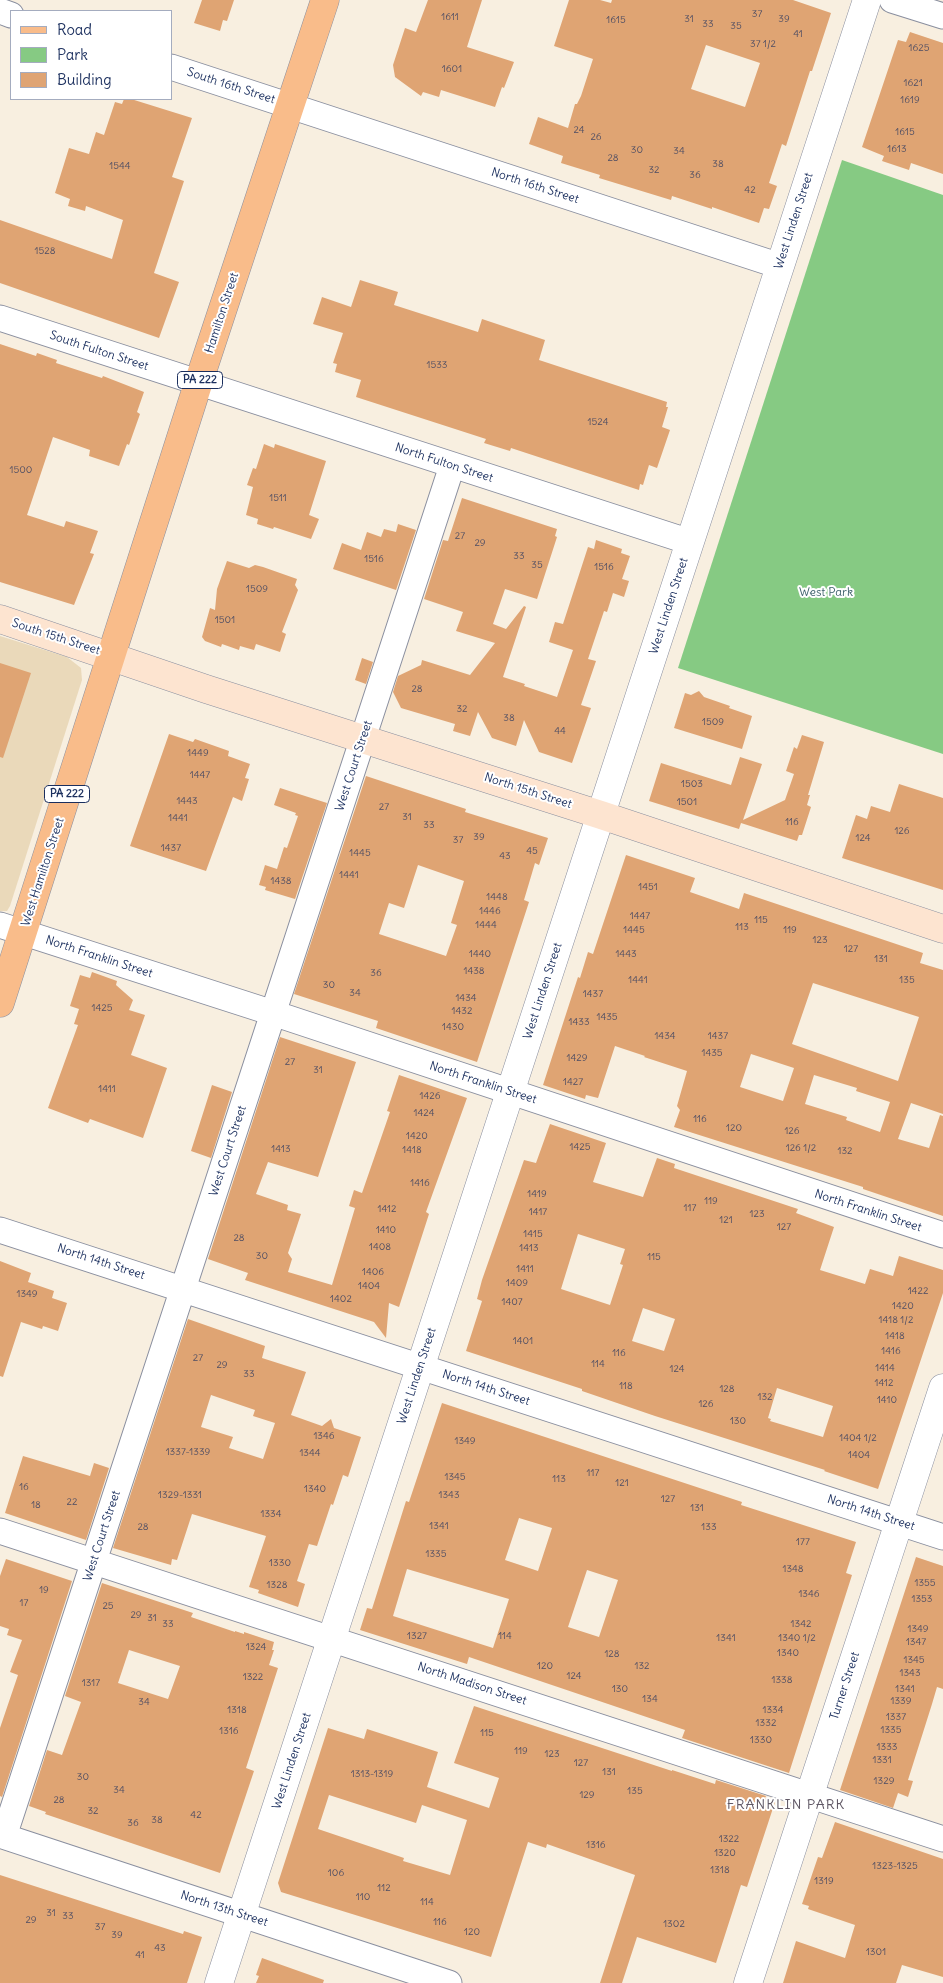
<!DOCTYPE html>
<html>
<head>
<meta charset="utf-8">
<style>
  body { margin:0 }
  #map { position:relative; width:943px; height:1983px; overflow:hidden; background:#f8efe0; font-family:Delius,sans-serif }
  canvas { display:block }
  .legend { position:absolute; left:10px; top:10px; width:162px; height:90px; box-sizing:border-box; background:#fff; border:1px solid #a4acbf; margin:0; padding:6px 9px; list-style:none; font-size:15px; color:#1b2f5e }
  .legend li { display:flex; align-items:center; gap:10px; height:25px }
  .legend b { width:25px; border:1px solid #a4acbf }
</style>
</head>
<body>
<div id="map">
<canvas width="943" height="1983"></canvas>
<ul class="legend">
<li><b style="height:6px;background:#f9bc8a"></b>Road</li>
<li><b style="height:14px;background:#86ca83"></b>Park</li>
<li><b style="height:14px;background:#dfa473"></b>Building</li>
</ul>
</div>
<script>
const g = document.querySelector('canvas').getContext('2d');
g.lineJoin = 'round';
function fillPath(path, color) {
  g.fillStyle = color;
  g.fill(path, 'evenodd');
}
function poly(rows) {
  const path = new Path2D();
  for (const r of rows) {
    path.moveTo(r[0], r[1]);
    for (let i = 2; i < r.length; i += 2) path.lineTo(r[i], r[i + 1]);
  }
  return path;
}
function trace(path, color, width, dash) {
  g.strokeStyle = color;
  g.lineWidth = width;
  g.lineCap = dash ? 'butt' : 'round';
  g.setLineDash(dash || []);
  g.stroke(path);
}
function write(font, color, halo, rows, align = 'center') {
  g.font = font + ' Delius,sans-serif';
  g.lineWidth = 4;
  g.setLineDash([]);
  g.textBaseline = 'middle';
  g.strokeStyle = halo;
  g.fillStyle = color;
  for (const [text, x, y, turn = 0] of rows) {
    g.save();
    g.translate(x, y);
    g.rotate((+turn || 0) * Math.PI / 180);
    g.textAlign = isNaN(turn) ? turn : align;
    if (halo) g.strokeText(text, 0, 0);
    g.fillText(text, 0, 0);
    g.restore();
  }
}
fillPath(poly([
  [0,636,67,657,81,668,82,680,10,906,7,911,0,911]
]), '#ead9ba');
fillPath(poly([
  [842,160,943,195,943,754,678,668]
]), '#86ca83');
fillPath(poly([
  [202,0,234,0,227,21,223,20,220,31,194,23],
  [428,0,482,0,467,47,514,62,504,88,502,87,495,107,441,90,439,97,423,92,421,96,395,77,393,65,405,28,416,32],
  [569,0,600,0,611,3,612,0,793,0,831,13,812,71,810,71,786,146,782,144,769,183,777,186,769,209,764,208,759,223,712,207,712,209,672,196,671,200,599,178,600,175,561,163,563,156,529,144,538,117,568,128,575,104,577,104,581,96,593,59,554,46],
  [706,45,760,63,745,107,691,89],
  [910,32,943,43,943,174,911,163,909,170,882,161,884,156,862,147,898,40,906,42],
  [124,99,131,99,192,118,172,177,184,181,154,273,179,282,159,338,0,283,0,220,112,259,123,220,86,206,85,211,68,206,70,199,55,193,69,148,89,154,96,132,104,135,115,102,122,104],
  [360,280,398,292,394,305,478,332,482,319,545,340,539,360,667,402,666,407,668,407,662,427,670,430,657,468,649,465,643,485,640,484,639,490,511,448,510,451,484,443,486,439,356,397,361,380,335,372,337,364,333,363,343,333,313,324,322,297,351,307],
  [0,344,36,356,37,353,57,360,56,363,102,378,103,376,144,392,137,412,140,414,129,445,127,444,119,466,89,456,90,450,53,437,27,515,64,527,66,521,98,531,90,553,94,554,74,605,0,582],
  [264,444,274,448,275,444,326,461,309,515,319,519,311,539,274,527,273,529,257,524,258,519,246,515,253,487,247,485,253,468,256,469],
  [462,498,557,529,555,536,557,537,537,599,505,589,493,624,506,629,524,606,526,607,503,677,525,684,524,686,557,697,573,650,549,642,555,622,563,624,588,547,594,549,596,540,622,549,621,553,630,556,622,579,629,581,624,597,613,593,607,612,604,611,588,659,596,661,581,705,591,708,572,763,539,752,524,720,516,746,492,738,478,712,470,736,453,731,455,724,401,708,393,692,398,676,421,665,422,660,470,675,495,643,456,631,463,612,424,599,443,540,448,541],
  [398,524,416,530,396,590,333,569,342,543,361,550,367,532,381,537,384,529,396,532],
  [227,561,249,568,255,565,263,567,297,579,295,585,298,590,282,632,286,634,280,652,256,644,254,650,240,646,239,650,222,644,221,647,205,641,202,637,210,608,215,610,217,589],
  [362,658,373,662,366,684,355,680],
  [0,663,31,673,3,758,0,757],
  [699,691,704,697,730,706,729,708,752,716,742,749,674,728,685,693,691,695],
  [169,734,193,742,195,739,229,751,228,756,250,764,245,778,249,779,242,801,233,797,206,871,130,846],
  [802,735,824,742,808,795,810,795,807,805,811,807,802,835,799,835,797,841,741,823,739,829,649,801,661,763,731,785,740,757,762,764,743,820,785,800,794,774,786,771,794,747,797,749],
  [366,776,466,809,465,812,548,838,539,865,535,863,524,900,529,902,477,1062,376,1028,378,1021,294,994],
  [418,865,464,881,451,923,457,925,446,956,379,934,389,903,404,908],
  [899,784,943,798,943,890,842,858,856,815,867,819,871,806,890,812],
  [280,788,327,803,295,899,265,890,266,887,259,885,265,865,277,869,284,847,287,848,298,816,295,815,296,813,274,805],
  [626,855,695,878,690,892,739,909,744,893,923,953,920,963,943,970,943,1114,911,1103,898,1139,929,1148,940,1115,943,1116,943,1216,863,1189,863,1187,674,1127,680,1110,677,1106,687,1071,644,1057,645,1056,615,1046,598,1098,586,1095,585,1099,543,1085,578,977,580,978,588,952,593,954],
  [813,983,919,1017,898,1081,792,1044],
  [751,1054,794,1068,783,1101,740,1087],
  [814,1075,857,1088,856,1091,890,1102,880,1132,846,1120,847,1117,805,1104],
  [92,972,117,981,116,985,133,1000,129,1010,145,1015,131,1055,167,1068,143,1138,90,1119,88,1123,48,1108,78,1025,74,1024,79,1009,70,1006,80,975,90,978],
  [280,1037,356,1062,318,1177,268,1162,256,1194,288,1205,287,1210,301,1214,288,1253,292,1259,288,1272,332,1285,355,1208,349,1206,354,1190,362,1193,390,1112,387,1111,399,1075,467,1098,426,1212,429,1214,399,1307,389,1303,386,1338,374,1322,245,1280,248,1273,208,1259],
  [212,1085,232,1092,211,1158,191,1151],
  [550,1124,606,1143,593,1182,643,1197,657,1158,675,1164,674,1168,798,1209,796,1213,834,1227,820,1270,865,1284,870,1269,893,1276,899,1256,943,1270,943,1293,878,1489,824,1471,825,1470,655,1416,582,1391,582,1389,466,1351,482,1301,477,1299,482,1280,524,1160,536,1163],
  [578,1234,625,1249,620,1264,623,1265,610,1305,561,1289],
  [643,1308,675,1319,664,1351,632,1341],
  [777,1388,833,1406,823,1437,770,1421,771,1419,768,1418],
  [0,1261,31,1273,28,1282,54,1291,52,1298,67,1303,58,1331,43,1326,42,1329,21,1322,3,1377,0,1376],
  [188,1319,265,1346,262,1358,306,1372,291,1415,322,1426,331,1419,334,1428,361,1437,348,1477,343,1475,333,1505,331,1504,317,1546,309,1544,297,1581,305,1584,298,1607,258,1593,259,1590,249,1587,266,1536,192,1514,177,1560,172,1559,171,1565,113,1548],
  [211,1395,255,1410,253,1416,275,1423,263,1459,229,1448,233,1437,201,1427],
  [442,1403,742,1502,741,1505,856,1542,846,1573,852,1575,789,1773,682,1738,685,1730,469,1657,467,1664,360,1630,367,1608,372,1609,406,1501,409,1502],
  [519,1518,552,1528,538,1571,505,1560],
  [407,1569,509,1599,493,1648,393,1616],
  [587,1570,618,1580,599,1637,568,1627],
  [23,1456,90,1476,94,1463,109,1468,86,1540,5,1513],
  [916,1557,943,1566,943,1689,937,1687,932,1704,908,1780,913,1781,908,1797,898,1793,893,1808,840,1790],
  [6,1559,72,1581,2,1797,0,1796,0,1728,18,1675,10,1672,22,1640,7,1635,9,1629,0,1626,0,1576],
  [102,1583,193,1613,191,1617,235,1632,235,1631,244,1634,244,1632,274,1642,272,1650,274,1650,269,1665,278,1668,246,1768,254,1771,220,1873,45,1814,46,1812,29,1806,47,1750,62,1755,81,1702,65,1696],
  [129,1650,180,1666,168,1699,118,1683],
  [474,1706,672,1771,672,1770,715,1784,716,1780,766,1796,765,1798,775,1802,747,1887,741,1885,716,1963,637,1937,622,1983,600,1983,635,1875,547,1844,546,1848,528,1842,491,1957,281,1892,278,1883,328,1728,364,1739,367,1729,438,1752,427,1787,489,1808,499,1778,454,1763],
  [329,1795,416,1823,422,1805,467,1820,450,1875,403,1861,404,1858,318,1829],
  [835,1822,943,1859,943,1977,902,1965,896,1983,783,1983,796,1941,845,1958,855,1925,808,1909,809,1906,802,1904,818,1857,822,1858],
  [0,1875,183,1934,184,1931,202,1937,187,1983,0,1983],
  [262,1958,324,1980,323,1983,256,1983,259,1976,256,1975]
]), '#dfa473');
const minor = poly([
  [892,0,943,16],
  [0,11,11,15],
  [171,67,780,266],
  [0,318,690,542],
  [0,925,273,1013,943,1235],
  [0,1230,943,1537],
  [0,1531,943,1839],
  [0,1835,449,1983],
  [4,1836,452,466]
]);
const tertiary = poly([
  [219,1983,867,0],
  [748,1983,943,1388]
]);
const secondary = poly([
  [0,619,206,689,601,815,943,929]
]);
const primary = poly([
  [0,1003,198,384,325,0]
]);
trace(minor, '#8a8f9f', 27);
trace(tertiary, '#8a8f9f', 29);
trace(secondary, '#8a8f9f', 29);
trace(primary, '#8a8f9f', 29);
trace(minor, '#fff', 25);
trace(tertiary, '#fff', 28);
trace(secondary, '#fde4d0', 28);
trace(primary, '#f9bc8a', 28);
write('10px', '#4c4c63', null, [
  ["37",757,14],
  ["1611",450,17],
  ["31",689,19],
  ["39",784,19],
  ["1615",616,20],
  ["33",708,24],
  ["35",736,26],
  ["41",798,34],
  ["37 1/2",763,44],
  ["1625",919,48],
  ["1601",452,69],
  ["1621",913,83],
  ["1619",910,100],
  ["24",579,130],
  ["1615",905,132],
  ["26",596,137],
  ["1613",897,149],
  ["30",637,150],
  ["34",679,151],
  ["28",613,158],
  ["38",718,164],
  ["1544",120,166],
  ["32",654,170],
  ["36",695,175],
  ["42",750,190],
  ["1528",45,251],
  ["1533",437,365],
  ["1524",598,422],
  ["1500",21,470],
  ["1511",278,498],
  ["27",460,536],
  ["29",480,543],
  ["33",519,556],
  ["1516",374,559],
  ["35",537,565],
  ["1516",604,567],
  ["1509",257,589],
  ["1501",225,620],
  ["28",417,689],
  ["32",462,709],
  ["38",509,718],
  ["1509",713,722],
  ["44",560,731],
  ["1449",198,753],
  ["1447",200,775],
  ["1503",692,784],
  ["1443",187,801],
  ["1501",687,802],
  ["27",384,807],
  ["31",407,817],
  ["1441",178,818],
  ["116",792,822],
  ["33",429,825],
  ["126",902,831],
  ["39",479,837],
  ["124",863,838],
  ["37",458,840],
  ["1437",171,848],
  ["45",532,851],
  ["1445",360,853],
  ["43",505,856],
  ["1441",349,875],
  ["1438",281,881],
  ["1451",648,887],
  ["1448",497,897],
  ["1446",490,911],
  ["1447",640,916],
  ["115",761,920],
  ["1444",486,925],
  ["113",742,927],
  ["1445",634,930],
  ["119",790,930],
  ["123",820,940],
  ["127",851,949],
  ["1440",480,954],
  ["1443",626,954],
  ["131",881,959],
  ["1438",474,971],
  ["36",376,973],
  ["1441",638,980],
  ["135",907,980],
  ["30",329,985],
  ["34",355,993],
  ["1437",593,994],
  ["1434",466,998],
  ["1425",102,1008],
  ["1432",462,1011],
  ["1435",607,1017],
  ["1433",579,1022],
  ["1430",453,1027],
  ["1434",665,1036],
  ["1437",718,1036],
  ["1435",712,1053],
  ["1429",577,1058],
  ["27",290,1062],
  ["31",318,1070],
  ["1427",573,1082],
  ["1411",107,1089],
  ["1426",430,1096],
  ["1424",424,1113],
  ["116",700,1119],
  ["120",734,1128],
  ["126",792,1131],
  ["1420",417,1136],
  ["1425",580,1147],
  ["126 1/2",801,1148],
  ["1413",281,1149],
  ["1418",412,1150],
  ["132",845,1151],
  ["1416",420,1183],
  ["1419",537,1194],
  ["119",711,1201],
  ["117",690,1208],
  ["1412",387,1209],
  ["1417",538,1212],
  ["123",757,1214],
  ["121",726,1220],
  ["127",784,1227],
  ["1410",386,1230],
  ["1415",533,1234],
  ["28",239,1238],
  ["1408",380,1247],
  ["1413",529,1248],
  ["30",262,1256],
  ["115",654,1257],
  ["1411",525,1269],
  ["1406",373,1272],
  ["1409",517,1283],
  ["1404",369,1286],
  ["1422",918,1291],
  ["1349",27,1294],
  ["1402",341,1299],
  ["1407",512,1302],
  ["1420",903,1306],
  ["1418 1/2",896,1320],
  ["1418",895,1336],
  ["1401",523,1341],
  ["1416",891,1351],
  ["116",619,1353],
  ["27",198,1358],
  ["114",598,1364],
  ["29",222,1365],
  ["1414",885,1368],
  ["124",677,1369],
  ["33",249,1374],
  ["1412",884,1383],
  ["118",626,1386],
  ["128",727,1389],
  ["132",765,1397],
  ["1410",887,1400],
  ["126",706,1404],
  ["130",738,1421],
  ["1346",324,1436],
  ["1404 1/2",858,1438],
  ["1349",465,1441],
  ["1337-1339",188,1452],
  ["1344",310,1453],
  ["1404",859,1455],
  ["117",593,1473],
  ["1345",455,1477],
  ["113",559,1479],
  ["121",622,1483],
  ["16",24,1487],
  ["1340",315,1489],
  ["1329-1331",180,1495],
  ["1343",449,1495],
  ["127",668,1499],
  ["22",72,1502],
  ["18",36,1505],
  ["131",697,1508],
  ["1334",271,1514],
  ["1341",439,1526],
  ["28",143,1527],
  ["133",709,1527],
  ["177",803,1542],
  ["1335",436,1554],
  ["1330",280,1563],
  ["1348",793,1569],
  ["1355",925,1583],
  ["1328",277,1585],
  ["19",44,1590],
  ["1346",809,1594],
  ["1353",922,1599],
  ["17",24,1603],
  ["25",108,1606],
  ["29",136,1615],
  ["31",152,1618],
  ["33",168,1624],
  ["1342",801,1624],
  ["1349",918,1629],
  ["1327",417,1636],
  ["114",505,1636],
  ["1341",726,1638],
  ["1340 1/2",797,1638],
  ["1347",916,1642],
  ["1324",256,1647],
  ["1340",788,1653],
  ["128",612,1654],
  ["1345",914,1660],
  ["120",545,1666],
  ["132",642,1666],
  ["1343",910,1673],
  ["124",574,1676],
  ["1322",253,1677],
  ["1338",782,1680],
  ["1317",91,1683],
  ["130",620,1689],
  ["1341",905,1689],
  ["134",650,1699],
  ["1339",901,1701],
  ["34",144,1702],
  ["1318",237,1710],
  ["1334",773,1710],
  ["1337",896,1717],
  ["1332",766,1723],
  ["1335",891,1730],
  ["1316",229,1731],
  ["115",487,1733],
  ["1330",761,1740],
  ["1333",887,1747],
  ["119",521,1751],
  ["123",552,1754],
  ["1331",882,1760],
  ["127",581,1763],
  ["131",609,1772],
  ["1313-1319",372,1774],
  ["30",83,1777],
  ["1329",884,1781],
  ["34",119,1790],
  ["135",635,1791],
  ["129",587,1795],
  ["28",59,1800],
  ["32",93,1811],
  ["42",196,1815],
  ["38",157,1820],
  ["36",133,1823],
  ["1322",729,1839],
  ["1316",596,1845],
  ["1320",725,1853],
  ["1323-1325",895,1866],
  ["1318",720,1870],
  ["106",336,1873],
  ["1319",824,1881],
  ["112",384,1888],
  ["110",363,1897],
  ["114",427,1902],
  ["31",51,1913],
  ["33",68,1916],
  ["29",31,1920],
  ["116",440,1922],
  ["1302",674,1924],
  ["37",100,1927],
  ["120",472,1932],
  ["39",117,1935],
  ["43",160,1948],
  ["1301",876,1952],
  ["41",140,1955]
]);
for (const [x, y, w] of [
  [200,380,45],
  [67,794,45]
]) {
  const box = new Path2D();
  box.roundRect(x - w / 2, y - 8.5, w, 17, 4);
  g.fillStyle = '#fff';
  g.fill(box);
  trace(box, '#1b2f5e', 1);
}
write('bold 11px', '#1b2f5e', null, [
  ["PA 222",200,380],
  ["PA 222",67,794]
]);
write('12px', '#1b2f5e', '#fff', [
  ["South 16th Street",231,86,18],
  ["North 16th Street",535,186,18],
  ["West Linden Street",794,221,-72],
  ["Hamilton Street",222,313,-72],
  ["South Fulton Street",99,351,18],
  ["North Fulton Street",444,463,18],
  ["West Linden Street",669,606,-72],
  ["South 15th Street",56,637,18],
  ["West Court Street",354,766,-72],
  ["North 15th Street",528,791,18],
  ["West Hamilton Street",43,872,-72],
  ["North Franklin Street",99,957,18],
  ["West Linden Street",543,991,-72],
  ["North Franklin Street",483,1083,18],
  ["West Court Street",228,1151,-72],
  ["North Franklin Street",868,1211,18],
  ["North 14th Street",101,1262,18],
  ["West Linden Street",417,1376,-72],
  ["North 14th Street",486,1388,18],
  ["North 14th Street",871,1513,18],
  ["West Court Street",102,1536,-72],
  ["North Madison Street",472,1684,18],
  ["Turner Street",845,1686,-72],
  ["West Linden Street",292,1761,-72],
  ["North 13th Street",224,1909,18]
]);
write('12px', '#3b5e69', '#fff', [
  ["West Park",826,593]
]);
g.letterSpacing = '1px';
write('14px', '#605865', '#fff', [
  ["FRANKLIN PARK",786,1805]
]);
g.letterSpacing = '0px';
</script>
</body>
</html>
